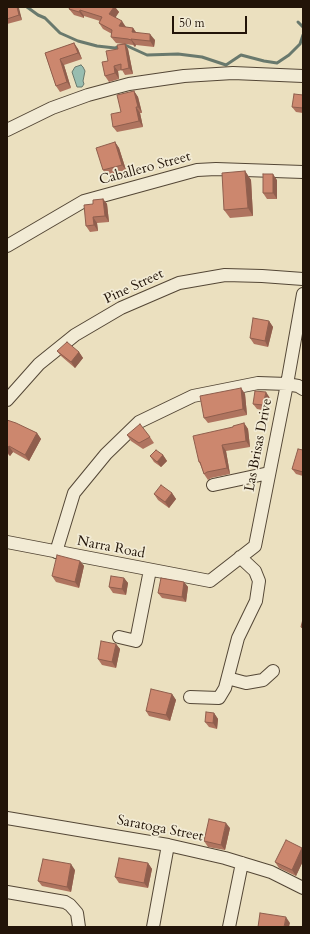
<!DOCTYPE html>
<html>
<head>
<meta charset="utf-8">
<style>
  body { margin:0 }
  #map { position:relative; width:310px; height:934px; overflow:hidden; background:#ebe0bf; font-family:Cardo,serif }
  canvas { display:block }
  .frame { position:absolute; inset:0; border:8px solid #221408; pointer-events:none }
  .scale { position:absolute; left:172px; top:16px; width:75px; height:18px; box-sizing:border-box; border:2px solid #221408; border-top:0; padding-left:5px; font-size:12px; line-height:14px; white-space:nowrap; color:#221408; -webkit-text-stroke:3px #f2ebd5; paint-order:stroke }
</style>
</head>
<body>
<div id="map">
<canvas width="310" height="934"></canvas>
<div class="frame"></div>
<div class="scale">50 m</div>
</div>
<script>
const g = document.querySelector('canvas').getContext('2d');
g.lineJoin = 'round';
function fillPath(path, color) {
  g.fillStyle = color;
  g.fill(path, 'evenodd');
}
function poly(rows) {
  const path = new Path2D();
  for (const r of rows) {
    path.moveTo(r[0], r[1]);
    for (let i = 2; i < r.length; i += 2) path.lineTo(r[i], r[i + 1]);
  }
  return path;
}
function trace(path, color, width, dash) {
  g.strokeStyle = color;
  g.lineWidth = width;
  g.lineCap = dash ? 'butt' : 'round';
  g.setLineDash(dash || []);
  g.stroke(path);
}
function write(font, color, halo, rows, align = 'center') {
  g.font = font + ' Cardo,serif';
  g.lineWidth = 3.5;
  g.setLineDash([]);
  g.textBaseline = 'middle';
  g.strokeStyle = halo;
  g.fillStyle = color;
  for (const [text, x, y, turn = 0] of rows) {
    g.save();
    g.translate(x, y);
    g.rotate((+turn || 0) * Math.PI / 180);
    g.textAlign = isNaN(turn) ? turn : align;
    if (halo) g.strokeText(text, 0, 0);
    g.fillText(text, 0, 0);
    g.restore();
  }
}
const water = poly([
  [81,65,83,67,85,71,83,81,84,84,82,87,77,87,72,72,75,67,81,65]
]);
fillPath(water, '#98bdb0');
trace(water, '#69796d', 1);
trace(poly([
  [27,7,38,15,45,18,60,33,78,41,97,46,115,48,125,45,147,55,178,54,202,57,226,65,241,55,264,61,277,63,289,55,300,44,303,35],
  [298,22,303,27]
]), '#69796d', 3);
const minor = poly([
  [7,130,52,108,88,95,129,84,184,76,233,73,303,76],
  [7,246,84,201,197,170,216,169,303,172],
  [7,400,39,364,75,335,121,308,179,283,225,275,262,276,303,279],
  [213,485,269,473],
  [7,542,210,581,255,546,287,384,303,294],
  [56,552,74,493,106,454,139,422,193,396,258,383,287,384,298,386,303,389],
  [119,637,136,641,150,570],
  [228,676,231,679,246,683,263,680,273,671],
  [190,697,219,698,225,688,238,638,256,601,259,581,255,571,240,557],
  [7,818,168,845,225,858,271,872,303,888],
  [7,892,65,902,70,905,77,913,79,927],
  [153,927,168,845],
  [229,927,242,863]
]);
trace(minor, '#544736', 14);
trace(minor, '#f2ebd5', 12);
fillPath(poly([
  [7,7,18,7,22,20,7,24],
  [70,7,115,7,119,12,115,17,126,27,133,28,136,32,155,40,154,47,136,45,135,47,133,45,125,44,128,49,133,74,125,75,122,70,118,71,119,79,109,82,105,76,108,61,118,49,123,44,116,43,111,37,112,34,103,29,99,23,100,21,84,16,84,18,74,15,69,9],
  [74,43,78,49,82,59,64,65,71,88,60,92,56,86,45,53],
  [134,91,138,97,142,113,140,113,143,127,117,132,113,127,121,112],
  [303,95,303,113,296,112,292,107],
  [115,142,119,148,126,170,107,176,103,170],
  [245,171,251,180,253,216,230,218,224,210],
  [277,180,277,199,267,199,263,193],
  [103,199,107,204,109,222,97,223,98,231,90,232,86,226,93,204],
  [269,321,273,327,268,347,254,344,250,338],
  [57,351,79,352,83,358,75,368,61,356],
  [241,388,245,394,247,415,208,423,204,418],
  [270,398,267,411,257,409,253,404],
  [7,420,37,433,41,439,29,461,13,452,10,456,7,453],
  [244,423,248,429,250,447,226,451,230,474,211,478,208,480,204,474,201,466,199,462,233,427],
  [127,435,150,437,154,443,143,449,131,441],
  [303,450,303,476,296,474,292,469],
  [163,455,167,461,161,467,154,462,150,456],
  [172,493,176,499,169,508,158,500,154,494],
  [80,561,84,566,79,588,56,582,52,576],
  [124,578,128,583,126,595,113,593,109,587],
  [184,582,188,587,186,602,162,598,158,593],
  [116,644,120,649,116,668,102,665,98,659],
  [172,694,176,700,170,721,149,716,146,711],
  [214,713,218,719,217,729,209,727,205,722],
  [230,828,225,850,208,847,204,841],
  [302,848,303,849,303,861,296,876,279,868,275,862],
  [148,863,152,869,148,888,119,883,115,877],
  [75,870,71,892,42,886,38,881]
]), '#af745f');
fillPath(poly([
  [17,7,18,7,19,8,22,20,19,15],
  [114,7,115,7,119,12,114,20,109,14],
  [80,10,84,16,84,18,79,12],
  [122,21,126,27,119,26],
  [133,28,137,34,132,32],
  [150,34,155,40,154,47,150,41],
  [131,39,136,45,135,47,131,40],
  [74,43,78,49,82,59,78,53],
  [125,44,128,49,133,74,129,68],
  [60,59,64,65,71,88,67,82],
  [114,66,118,71,119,79,115,73],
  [134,91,138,97,142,113,138,107],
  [136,107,140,113,143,127,139,121],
  [115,142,119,148,126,170,122,165],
  [245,171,251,180,253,216,248,208],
  [273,174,277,180,277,199,273,193],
  [103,199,107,204,109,222,105,216],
  [93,217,97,223,98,231,94,225],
  [269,321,273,327,268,347,265,341],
  [79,352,83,358,75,368,71,362],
  [241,388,245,394,247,415,243,409],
  [266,392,270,398,267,411,263,405],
  [244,423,248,429,250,447,246,441],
  [37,433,41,439,29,461,25,455],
  [222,445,226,451,230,474,227,468],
  [9,446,13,452,10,456,7,451,7,449],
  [163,455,167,461,161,467,157,462],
  [172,493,176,499,169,508,165,502],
  [80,561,84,566,79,588,75,582],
  [124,578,128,583,126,595,122,589],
  [184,582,188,587,186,602,182,597],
  [116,644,120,649,116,668,112,662],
  [172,694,176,700,170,721,166,715],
  [214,713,218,719,217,729,213,723],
  [226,823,230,828,225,850,221,845],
  [302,848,303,849,303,861,296,876,292,870],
  [148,863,152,869,148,888,144,883],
  [71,864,75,870,71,892,67,887],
  [286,917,290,923,289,927,284,927]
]), '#8f5e4d');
const building = poly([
  [7,7,17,7,19,15,7,19,7,7],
  [70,7,114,7,109,14,122,21,119,26,133,28,132,32,150,34,150,41,131,39,131,40,128,39,111,37,112,30,99,23,102,17,80,10,79,12,69,9,70,7],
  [74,43,78,53,60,59,67,82,56,86,45,53,74,43],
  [125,44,129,68,121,70,121,64,114,66,115,73,105,76,102,62,108,61,106,51,118,49,117,45,125,44],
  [134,91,138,107,136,107,139,121,113,127,111,114,121,112,117,95,134,91],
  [294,94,303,95,303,108,292,107,294,94],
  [115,142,122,165,103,170,96,148,115,142],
  [245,171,248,208,224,210,222,173,245,171],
  [263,174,273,174,273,193,263,193,263,174],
  [103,199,105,216,93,217,94,225,86,226,84,205,93,204,93,200,103,199],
  [253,318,269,321,265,341,250,338,253,318],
  [67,342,79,352,71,362,57,351,67,342],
  [241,388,243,409,204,418,200,396,241,388],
  [255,391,266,392,263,405,253,404,255,391],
  [7,420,16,423,37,433,25,455,9,446,7,449,7,420],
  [244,423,246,441,222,445,227,468,207,472,204,474,200,462,199,462,193,436,233,427,233,426,244,423],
  [140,424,150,437,139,443,127,435,140,424],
  [298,449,303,450,303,472,292,469,298,449],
  [156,450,163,455,157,462,150,456,156,450],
  [161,485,172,493,165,502,154,494,161,485],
  [57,555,80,561,75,582,52,576,57,555],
  [111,576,124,578,122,589,109,587,111,576],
  [161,578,184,582,182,597,158,593,161,578],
  [303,619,303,628,301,627,303,619],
  [101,641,116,644,112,662,98,659,101,641],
  [151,689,172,694,166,715,146,711,151,689],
  [206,712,214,713,213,723,205,722,206,712],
  [209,819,226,823,221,845,204,841,209,819],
  [286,840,302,848,292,870,275,862,286,840],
  [119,858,148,863,144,883,115,877,119,858],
  [43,859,71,864,67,887,38,881,43,859],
  [260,913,286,917,284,927,258,927,260,913]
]);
fillPath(building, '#cc876e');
trace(building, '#8f5e4d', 1);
write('14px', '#221408', '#f2ebd5', [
  ["Caballero Street",145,169,-15],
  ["Pine Street",134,287,-25],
  ["Las Brisas Drive",259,445,-79],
  ["Narra Road",111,548,11],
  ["Saratoga Street",160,829,11]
]);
</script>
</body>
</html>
